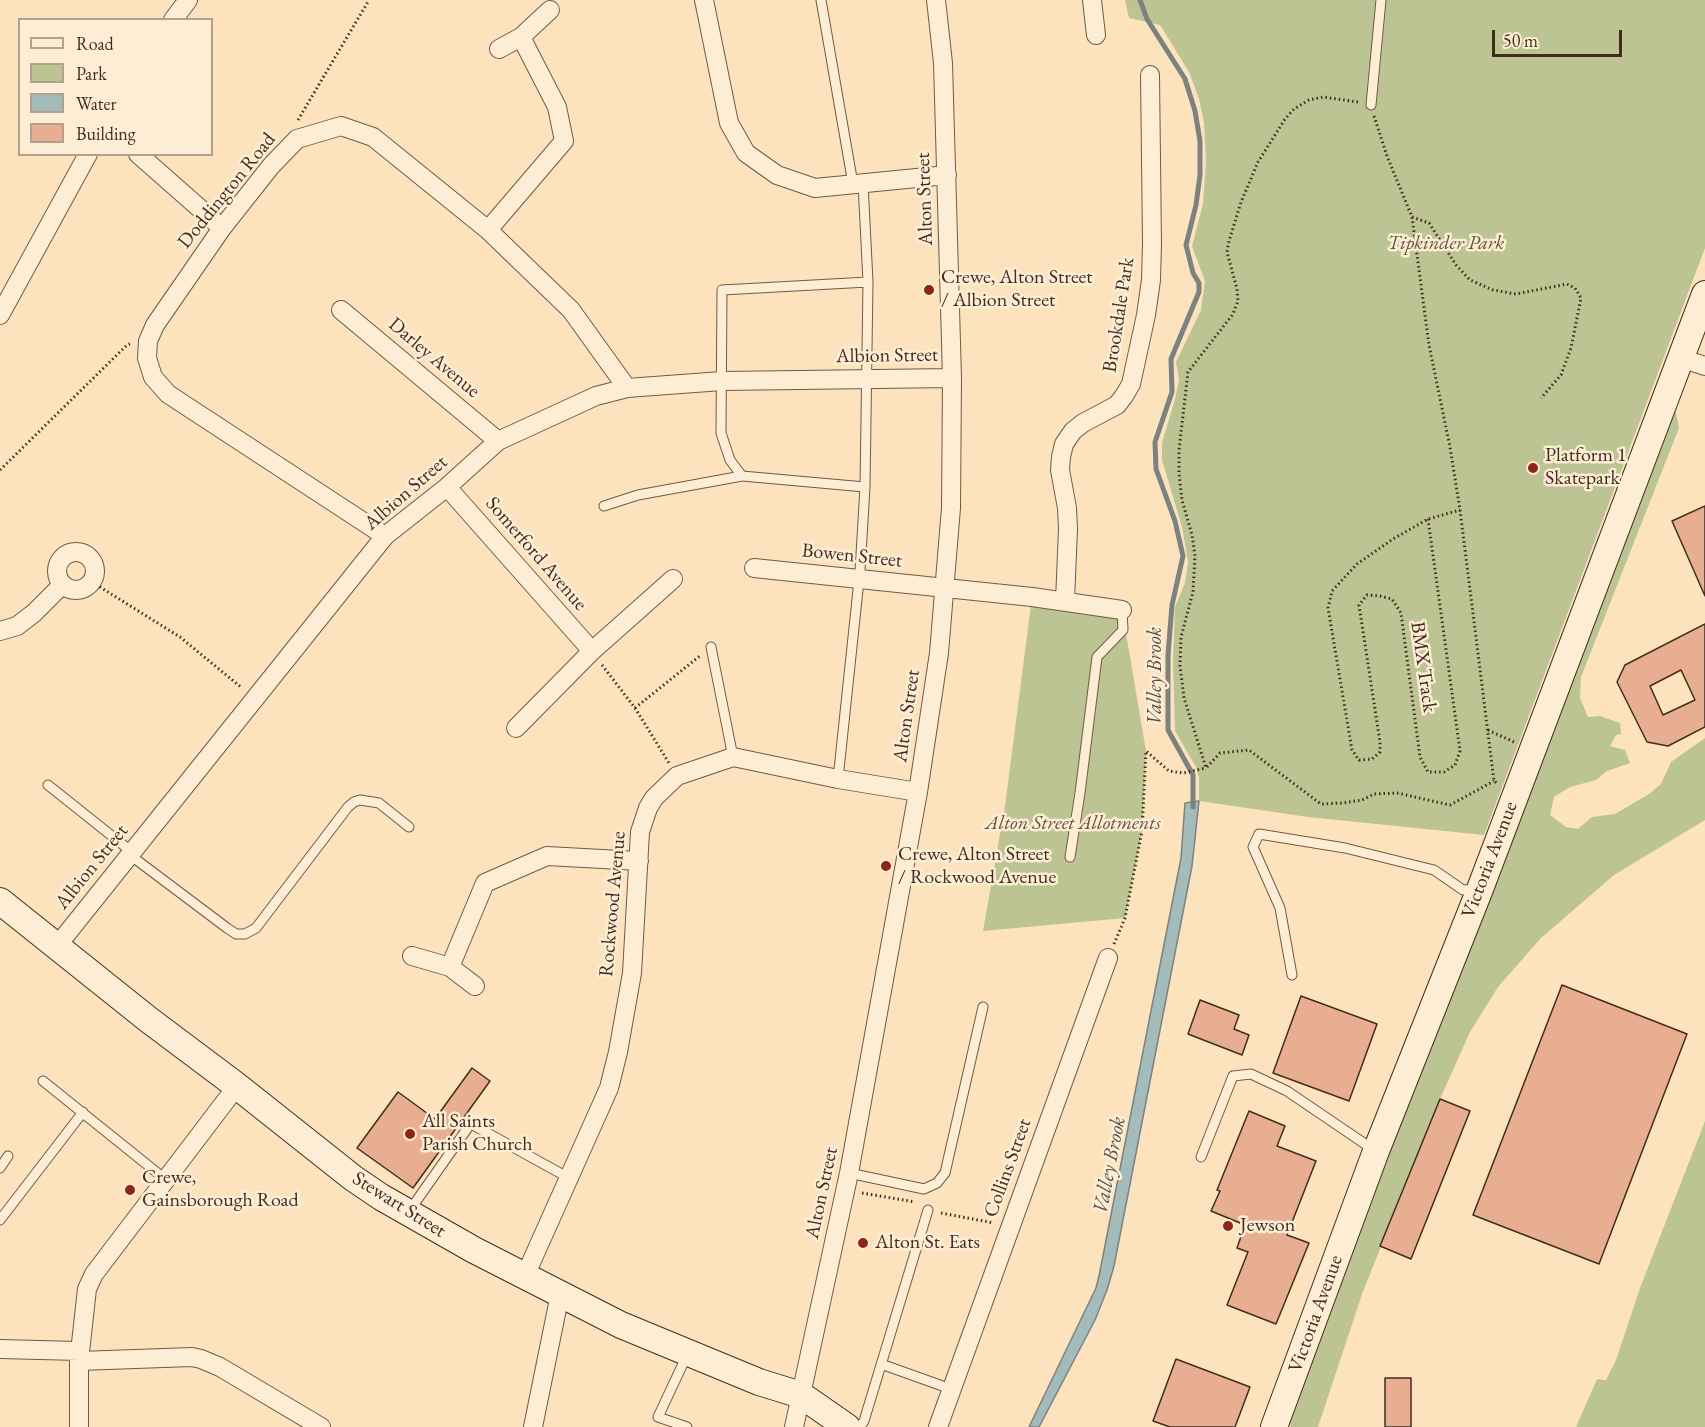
<!DOCTYPE html>
<html>
<head>
<meta charset="utf-8">
<style>
  body { margin:0 }
  #map { position:relative; width:1705px; height:1427px; overflow:hidden; background:#fce3be; font-family:"EB Garamond",serif }
  canvas { display:block }
  .legend { position:absolute; left:18px; top:18px; width:195px; height:138px; box-sizing:border-box; background:#fdedd5; border:2px solid #b2a08c; margin:0; padding:8px 10px; list-style:none; font-size:18px; color:#422c1f }
  .legend li { display:flex; align-items:center; gap:12px; height:30px }
  .legend b { width:30px; border:2px solid #b2a08c }
  .scale { position:absolute; left:1492px; top:30px; width:130px; height:27px; box-sizing:border-box; border:3px solid #422c1f; border-top:0; padding-left:8px; font-size:18px; line-height:21px; white-space:nowrap; color:#422c1f; -webkit-text-stroke:4px #fdedd5; paint-order:stroke }
</style>
</head>
<body>
<div id="map">
<canvas width="1705" height="1427"></canvas>
<ul class="legend">
<li><b style="height:8px;background:#fdedd5"></b>Road</li>
<li><b style="height:16px;background:#bdc493"></b>Park</li>
<li><b style="height:16px;background:#a3bcbb"></b>Water</li>
<li><b style="height:16px;background:#e8ae91"></b>Building</li>
</ul>
<div class="scale">50 m</div>
</div>
<script>
const g = document.querySelector('canvas').getContext('2d');
g.lineJoin = 'round';
function fillPath(path, color) {
  g.fillStyle = color;
  g.fill(path, 'evenodd');
}
function poly(rows) {
  const path = new Path2D();
  for (const r of rows) {
    if (r.length === 3) {
      path.moveTo(r[0] + r[2], r[1]);
      path.arc(r[0], r[1], r[2], 0, 2 * Math.PI);
      continue;
    }
    path.moveTo(r[0], r[1]);
    for (let i = 2; i < r.length; i += 2) path.lineTo(r[i], r[i + 1]);
  }
  return path;
}
function trace(path, color, width, dash) {
  g.strokeStyle = color;
  g.lineWidth = width;
  g.lineCap = dash ? 'butt' : 'round';
  g.setLineDash(dash || []);
  g.stroke(path);
}
function write(font, color, halo, rows, align = 'center') {
  g.font = font + ' "EB Garamond",serif';
  g.lineWidth = 5;
  g.setLineDash([]);
  g.textBaseline = 'middle';
  g.strokeStyle = halo;
  g.fillStyle = color;
  for (const [text, x, y, turn = 0] of rows) {
    g.save();
    g.translate(x, y);
    g.rotate((+turn || 0) * Math.PI / 180);
    g.textAlign = isNaN(turn) ? turn : align;
    if (halo) g.strokeText(text, 0, 0);
    g.fillText(text, 0, 0);
    g.restore();
  }
}
fillPath(poly([
  [1125,0,1705,0,1705,248,1484,835,1308,817,1199,801,1199,778,1196,767,1175,731,1173,662,1175,607,1185,583,1188,562,1182,527,1162,460,1162,443,1175,399,1179,380,1176,362,1201,310,1203,295,1205,281,1192,246,1203,204,1206,161,1204,123,1199,99,1189,72,1160,25,1129,18],
  [1669,407,1676,413,1679,428,1581,677,1580,698,1588,717,1600,716,1620,723,1621,734,1616,735,1610,746,1625,750,1630,763,1607,771,1596,780,1570,787,1554,797,1550,815,1566,827,1578,829,1592,817,1615,814,1649,794,1661,784,1671,762,1705,738,1705,820,1614,875,1541,938,1498,987,1470,1032,1440,1099,1362,1294,1318,1427,1290,1427,1291,1424,1285,1417,1486,898,1493,895,1490,879],
  [1032,597,1122,610,1146,751,1142,831,1125,918,983,931,1005,806],
  [1705,1121,1705,1427,1576,1427,1597,1379,1606,1380,1616,1360,1640,1288]
]), '#bdc493');
const water = poly([
  [1199,801,1192,866,1114,1266,1107,1290,1095,1320,1039,1427,1029,1427,1096,1288,1099,1276,1181,858,1185,803,1199,801]
]);
fillPath(water, '#a3bcbb');
trace(water, '#7c827d', 1.5);
trace(poly([
  [1140,0,1147,19,1185,79,1195,111,1200,141,1200,175,1196,205,1186,245,1193,273,1199,283,1199,292,1171,359,1172,392,1155,442,1156,469,1175,521,1183,556,1172,605,1168,655,1168,730,1193,775,1193,807]
]), '#7c827d', 5);
const building = poly([
  [1705,506,1705,596,1672,521,1705,506],
  [1705,624,1705,727,1668,746,1647,742,1617,682,1625,665,1705,624],
  [1681,670,1695,700,1663,715,1650,686,1681,670],
  [1562,985,1687,1034,1599,1264,1473,1215,1562,985],
  [1301,996,1377,1024,1349,1101,1273,1073,1301,996],
  [1200,1000,1239,1015,1234,1029,1249,1035,1242,1055,1188,1034,1200,1000],
  [472,1068,490,1081,413,1188,357,1148,398,1092,435,1119,472,1068],
  [1440,1099,1470,1111,1411,1259,1380,1246,1440,1099],
  [1249,1111,1285,1126,1277,1146,1316,1161,1287,1235,1309,1243,1276,1324,1227,1305,1248,1252,1237,1248,1245,1225,1211,1211,1220,1191,1217,1190,1249,1111],
  [1176,1359,1250,1387,1235,1427,1170,1427,1153,1421,1176,1359],
  [1385,1378,1411,1378,1411,1427,1385,1427,1385,1378]
]);
fillPath(building, '#e8ae91');
trace(building, '#422c1f', 1.5);
const lane = poly([
  [821,0,853,184],
  [1371,105,1381,0],
  [865,487,742,476,730,460,721,433,722,290,868,282],
  [604,506,638,495,742,476],
  [711,647,733,757],
  [838,779,860,571,865,487,868,282,863,183],
  [48,785,132,852],
  [130,855,227,928,236,934,245,934,256,928,348,807,354,802,360,800,379,803,409,827],
  [1070,857,1080,793,1097,657,1123,630,1122,610],
  [1292,975,1280,908,1253,847,1259,834,1345,848,1434,870,1463,890,1477,889],
  [43,1081,165,1179],
  [1201,1157,1233,1076,1251,1074,1287,1091,1374,1150],
  [0,1168,8,1156],
  [849,1173,924,1189,937,1183,945,1173,983,1007],
  [410,1210,469,1126,473,1125,569,1178],
  [0,1220,83,1112],
  [881,1364,951,1389],
  [687,1427,658,1417,687,1355],
  [860,1427,864,1421,928,1210]
]);
const street = poly([
  [704,0,729,123,746,153,777,175,815,188,947,175],
  [1092,0,1096,35],
  [173,20,188,0],
  [521,37,550,10],
  [138,154,222,228],
  [488,230,564,141,557,107,521,37,499,49],
  [341,310,498,441],
  [0,315,88,154],
  [1680,358,1705,366],
  [447,487,592,651],
  [385,536,168,394,153,377,147,358,148,341,155,325,222,228,271,166,297,139,341,126,373,137,488,230,571,310,627,388],
  [76,571,19],
  [754,568,1032,597,1122,610],
  [1065,601,1068,529,1067,508,1060,470,1061,457,1064,444,1073,431,1083,423,1117,405,1124,396,1131,384,1146,315,1151,280,1152,243,1150,75],
  [0,631,17,626,34,613,62,585],
  [516,728,592,651,673,579],
  [57,946,385,536,447,487,498,441,596,396,627,388,722,381,952,378],
  [412,956,450,967,475,986],
  [450,967,485,883,547,856,639,861],
  [525,1276,609,1088,618,1052,632,973,640,832,648,808,654,798,677,776,733,757,838,779,918,792],
  [0,1349,79,1351],
  [79,1361,192,1357,201,1359,220,1367,321,1427],
  [79,1427,79,1361,87,1289,94,1274,237,1086],
  [533,1427,560,1294],
  [794,1427,849,1173,918,792,939,653,951,508,952,378,943,63,936,0],
  [938,1427,1108,958]
]);
const secondary = poly([
  [0,901,149,1020,237,1086,353,1178,381,1197,474,1250,621,1325,759,1382,801,1395,847,1427],
  [1274,1427,1376,1151,1480,889,1705,294]
]);
trace(lane, '#705a47', 11);
trace(street, '#705a47', 20);
trace(secondary, '#422c1f', 28);
trace(poly([
  [1358,102,1323,97,1309,100,1294,109,1285,119,1258,162,1241,202,1229,241,1227,252,1237,289,1238,301,1233,314,1188,372,1179,450,1179,473,1182,500,1192,535,1195,556,1193,592,1181,637,1180,666,1184,698,1206,768,1220,753,1249,750,1321,804,1343,803,1362,800,1374,794,1397,793,1450,805,1494,781],
  [1374,116,1387,156,1412,217,1429,345,1450,447,1460,510,1494,781,1499,784],
  [298,120,369,0],
  [1412,217,1429,223,1456,265,1470,280,1493,290,1516,294,1567,284,1575,288,1581,298,1571,348,1561,375,1541,398],
  [0,470,127,345,130,344],
  [1428,519,1460,751,1455,765,1444,772,1428,772,1420,757,1401,613,1392,599,1380,596,1367,595,1359,605,1380,742,1380,752,1372,759,1359,760,1352,750,1328,608,1332,591,1357,564,1393,539,1428,519,1460,510],
  [92,582,180,637,242,688],
  [602,665,635,708,669,763],
  [635,708,701,655],
  [1488,730,1514,742],
  [1114,944,1125,918,1142,831,1146,751,1169,771,1183,773,1206,768],
  [862,1193,915,1202],
  [941,1213,994,1223]
]), '#422c1f', 3, [1.5, 3]);
trace(lane, '#fdedd5', 9);
trace(street, '#fdedd5', 18);
trace(secondary, '#fdedd5', 26);
for (const [x, y, r, color] of [
  [929,290,6,"#8f2418"],
  [1533,468,6,"#8f2418"],
  [886,866,6,"#8f2418"],
  [410,1134,6,"#8f2418"],
  [130,1190,6,"#8f2418"],
  [1228,1226,6,"#8f2418"],
  [863,1243,6,"#8f2418"]
]) {
  const dot = new Path2D();
  dot.arc(x, y, r, 0, 2 * Math.PI);
  g.fillStyle = color;
  g.fill(dot);
  trace(dot, '#fdedd5', 2);
}
write('20px', '#422c1f', '#fdedd5', [
  ["Doddington Road",227,191,-51],
  ["Alton Street",925,199,-92],
  ["Brookdale Park",1119,315,-81],
  ["Albion Street",887,356,-1],
  ["Darley Avenue",434,358,40],
  ["Albion Street",406,493,-41],
  ["Somerford Avenue",536,554,49],
  ["Bowen Street",852,556,6],
  ["BMX Track",1423,667,82],
  ["Alton Street",907,716,-82],
  ["Victoria Avenue",1490,860,-69],
  ["Albion Street",92,867,-51],
  ["Rockwood Avenue",613,904,-85],
  ["Collins Street",1008,1168,-70],
  ["Alton Street",822,1193,-78],
  ["Stewart Street",399,1205,32],
  ["Victoria Avenue",1316,1314,-70]
]);
write('italic 20px', '#61523c', '#fdedd5', [
  ["Tipkinder Park",1446,244],
  ["Alton Street Allotments",1073,824]
]);
write('20px', '#422c1f', '#fdedd5', [
  ["Crewe, Alton Street",941,278],
  ["/ Albion Street",941,301],
  ["Platform 1",1545,456],
  ["Skatepark",1545,479],
  ["Crewe, Alton Street",898,855],
  ["/ Rockwood Avenue",898,878],
  ["All Saints",422,1122],
  ["Parish Church",422,1145],
  ["Crewe,",142,1178],
  ["Gainsborough Road",142,1201],
  ["Jewson",1240,1226],
  ["Alton St. Eats",875,1243]
], 'left');
write('italic 21px', '#5a5046', '#fdedd5', [
  ["Valley Brook",1155,676,-90],
  ["Valley Brook",1110,1165,-79]
]);
</script>
</body>
</html>
